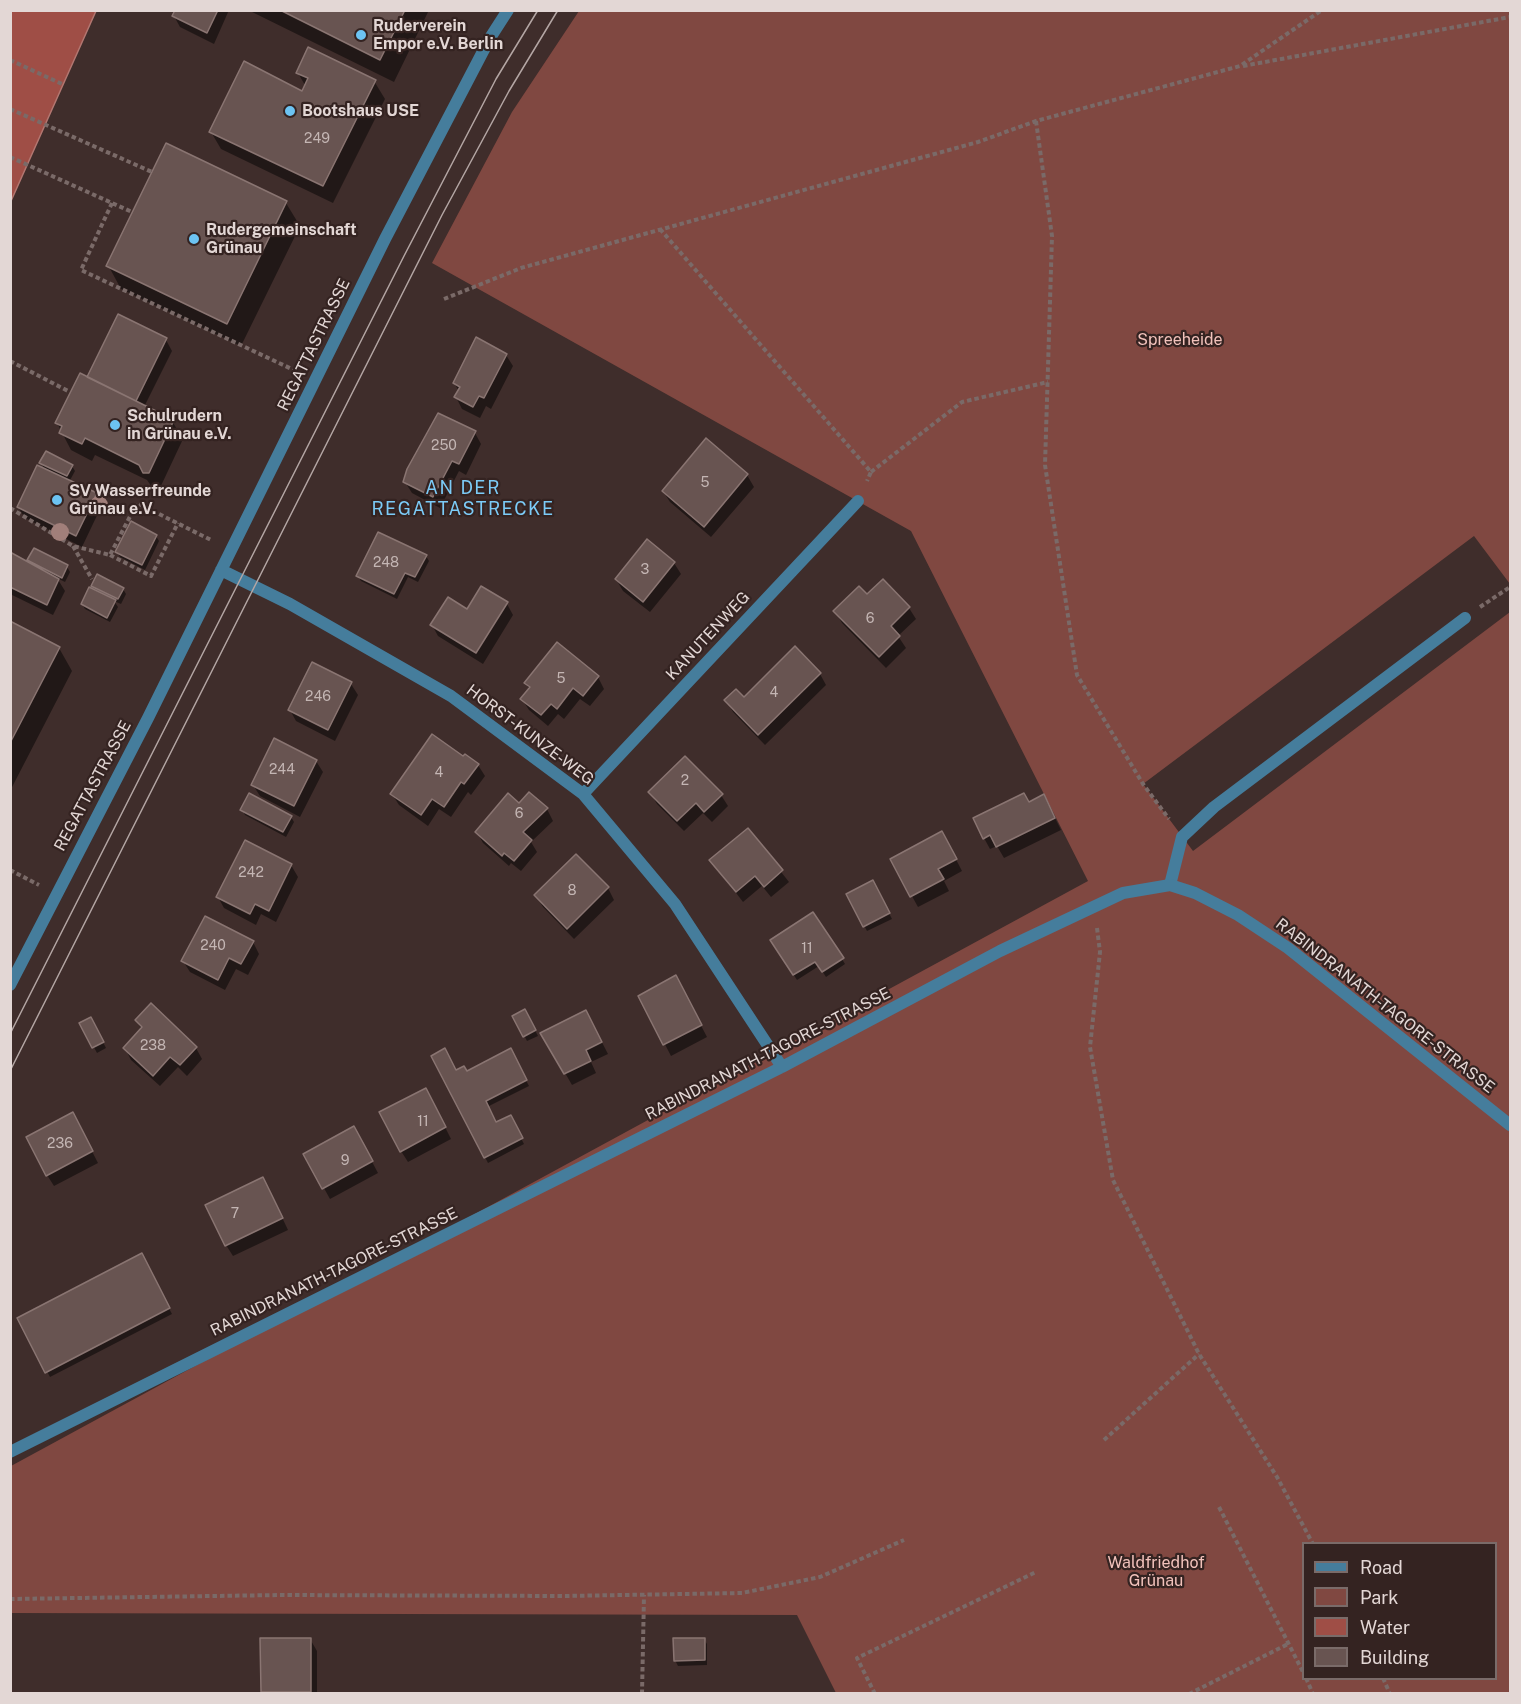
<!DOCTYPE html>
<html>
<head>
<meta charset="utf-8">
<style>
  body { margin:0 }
  #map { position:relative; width:1521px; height:1704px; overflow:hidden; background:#3f2d2b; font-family:"Public Sans",sans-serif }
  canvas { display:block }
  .frame { position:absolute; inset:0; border:12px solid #e3d7d5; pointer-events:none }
  .legend { position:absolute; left:1302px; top:1542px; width:195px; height:138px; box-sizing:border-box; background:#342321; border:2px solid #7a6b69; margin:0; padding:8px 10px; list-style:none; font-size:18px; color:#e3d7d5 }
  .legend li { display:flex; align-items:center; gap:12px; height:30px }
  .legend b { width:30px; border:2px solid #7a6b69 }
</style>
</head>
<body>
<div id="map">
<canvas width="1521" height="1704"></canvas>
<div class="frame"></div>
<ul class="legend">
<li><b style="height:8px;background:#457d9c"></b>Road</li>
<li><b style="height:16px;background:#804841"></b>Park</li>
<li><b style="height:16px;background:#9f4e46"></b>Water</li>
<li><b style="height:16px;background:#685451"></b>Building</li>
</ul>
</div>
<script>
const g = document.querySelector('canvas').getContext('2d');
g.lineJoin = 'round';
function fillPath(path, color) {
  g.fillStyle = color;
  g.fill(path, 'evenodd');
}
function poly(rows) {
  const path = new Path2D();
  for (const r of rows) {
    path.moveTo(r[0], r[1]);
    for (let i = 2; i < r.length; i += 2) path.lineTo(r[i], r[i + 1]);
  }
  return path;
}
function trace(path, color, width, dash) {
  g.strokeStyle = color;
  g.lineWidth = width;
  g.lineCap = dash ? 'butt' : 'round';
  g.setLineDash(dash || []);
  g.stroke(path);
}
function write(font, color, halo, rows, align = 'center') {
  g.font = font + ' "Public Sans",sans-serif';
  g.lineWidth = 4.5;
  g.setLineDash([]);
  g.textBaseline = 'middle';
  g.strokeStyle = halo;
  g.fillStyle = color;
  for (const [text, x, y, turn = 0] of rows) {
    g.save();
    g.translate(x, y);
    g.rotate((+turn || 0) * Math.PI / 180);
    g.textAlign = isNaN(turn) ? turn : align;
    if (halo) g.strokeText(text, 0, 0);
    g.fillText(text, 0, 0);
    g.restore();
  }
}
fillPath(poly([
  [579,11,1510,11,1510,584,1474,536,1143,784,1193,851,1510,612,1510,1693,836,1693,797,1615,11,1613,11,1466,1088,881,911,531,432,263,512,112],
  [1304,1544,1496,1544,1496,1678,1304,1678]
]), '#804841');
const water = poly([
  [11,10,96,11,11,201,10,11,11,10]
]);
fillPath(water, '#9f4e46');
trace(water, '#b37771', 1.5);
fillPath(poly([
  [176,10,229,10,214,44,180,27,174,16],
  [248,10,429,10,394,82],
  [298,73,374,81,385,99,333,203,221,149,211,132,303,93,306,87],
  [167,145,286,203,300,226,241,346,121,289,108,265],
  [166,340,172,351,144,407,172,421,183,439,159,490,154,490,147,480,95,455,92,461,71,450,57,423,91,380],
  [506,355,513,366,491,409,486,406,480,418,462,409,456,397,459,391,454,383],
  [475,433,481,444,466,475,459,471,440,508,412,493,405,482],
  [707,440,747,475,754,487,711,537,670,502,663,491],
  [41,463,72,466,75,471,69,482,96,494,102,505,82,547,25,518,18,507,45,470],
  [156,536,159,541,145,570,120,557,117,552],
  [10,554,33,566,29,560,67,567,70,572,65,582,57,578,65,591,53,615,10,594],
  [426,556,429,561,418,582,408,577,397,599,361,581,358,576],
  [674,563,681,574,650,612,623,591,616,579],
  [883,581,909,608,916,619,898,636,906,648,886,668,842,623,835,611,867,596],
  [92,586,123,589,126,594,121,604,114,601,118,607,110,622,85,609,82,604,96,592],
  [507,604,513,615,483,664,438,636,432,625,467,611],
  [10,623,59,648,72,671,10,791],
  [313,664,351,684,358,695,335,741,296,721,290,710],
  [820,674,826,685,765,745,733,712,726,700,744,699],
  [598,677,604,689,590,706,580,699,564,719,558,714,548,726,529,710,522,699,530,690,526,683],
  [464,758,478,765,485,776,471,795,468,792,451,817,439,809,428,826,399,805,392,794],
  [316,761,323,772,300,817,260,796,253,785],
  [650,792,721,795,728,806,712,822,703,813,684,831,657,804],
  [529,794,547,809,553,821,531,842,537,852,521,871,511,863,509,866,483,843,477,832,520,805],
  [1029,804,1050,808,1061,830,1004,858,997,846,990,849,984,838],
  [242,809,291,817,294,822,286,837,245,815],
  [748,830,789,882,771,897,762,886,743,902,711,860],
  [948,844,962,871,944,881,949,891,918,907,892,860],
  [291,865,298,877,276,922,261,914,256,925,224,908,218,897],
  [873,882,892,919,867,931,848,895],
  [608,888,614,900,574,939,543,907,536,896],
  [772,941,842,959,845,964,826,977,819,966,797,980],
  [253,942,259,954,248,975,236,969,225,990,190,972,183,961],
  [682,989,707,1037,671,1056,640,996],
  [525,1011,538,1036,527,1041,514,1016],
  [91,1019,106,1048,97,1053,81,1023],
  [136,1020,196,1048,202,1059,187,1076,178,1067,160,1086,131,1060,125,1048,142,1030],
  [592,1023,608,1054,591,1062,596,1073,572,1085,542,1033],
  [510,1050,529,1086,487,1107,496,1124,510,1117,524,1144,488,1163,433,1056,456,1072,467,1073],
  [432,1101,451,1139,408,1162,401,1151],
  [79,1126,98,1163,54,1186,47,1175],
  [354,1128,378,1173,330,1199,305,1154],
  [269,1190,288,1230,233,1256,226,1245],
  [141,1255,172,1314,50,1377,19,1318],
  [310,1639,317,1651,317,1694,263,1694,262,1691],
  [704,1639,707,1644,707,1665,678,1666,675,1660]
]), '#0007');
const building = poly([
  [175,10,218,10,207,33,172,16,175,10],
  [280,10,405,10,380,60,280,10],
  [308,47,376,80,323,186,209,132,244,61,302,91,308,78,296,73,308,47],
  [166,143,287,201,227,324,106,266,166,143],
  [118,314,167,338,136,401,87,377,118,314],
  [476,337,507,354,484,398,479,396,473,407,454,397,460,387,453,383,476,337],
  [80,373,174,420,149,473,143,473,139,465,85,438,82,444,59,433,62,426,55,423,80,373],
  [438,413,476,431,459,464,452,461,433,497,403,482,407,469,438,413],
  [706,438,748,474,704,527,662,491,706,438],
  [46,451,73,465,67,476,39,463,46,451],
  [37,465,97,493,76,536,17,507,37,465],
  [131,521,157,535,142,565,115,552,131,521],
  [378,532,427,555,415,577,405,573,394,594,356,576,378,532],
  [647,539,675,562,643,602,615,579,647,539],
  [34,548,68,565,62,578,27,560,34,548],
  [10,552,59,579,47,605,10,587,10,552],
  [97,574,124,588,118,599,91,586,97,574],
  [883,579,910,607,891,626,900,636,879,657,833,611,859,586,867,594,883,579],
  [481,586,508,602,476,653,430,625,448,597,467,609,481,586],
  [89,587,116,600,107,618,81,604,89,587],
  [10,621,60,647,10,743,10,621],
  [557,642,599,676,583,696,573,688,557,709,551,704,541,715,520,699,530,687,524,683,557,642],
  [795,646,821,673,758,735,724,700,736,689,744,697,795,646],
  [312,662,352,682,328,730,288,710,312,662],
  [432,734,463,756,465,754,479,764,464,784,461,782,444,807,432,799,421,815,390,794,432,734],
  [274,738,317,760,294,806,251,785,274,738],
  [685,756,723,794,704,812,696,803,677,821,648,792,685,756],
  [529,792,548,808,523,832,532,840,514,861,504,853,502,856,475,832,508,793,519,803,529,792],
  [249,793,292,816,283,832,240,810,249,793],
  [1024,793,1029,802,1044,794,1055,818,996,847,990,835,983,839,973,818,1024,793],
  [748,828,783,870,764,887,755,876,736,892,709,860,748,828],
  [942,831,957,859,938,869,944,879,910,897,890,859,942,831],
  [245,840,292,864,269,911,255,904,250,914,216,897,245,840],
  [576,854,609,887,567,929,534,895,576,854],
  [873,880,890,913,863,927,846,894,873,880],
  [813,912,844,958,822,972,815,962,793,975,770,940,813,912],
  [205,916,254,941,241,964,229,958,218,980,181,961,205,916],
  [676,975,702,1025,663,1045,638,996,676,975],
  [151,1003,197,1047,180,1065,170,1057,153,1076,123,1048,142,1027,135,1020,151,1003],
  [525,1009,536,1030,523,1037,512,1016,525,1009],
  [586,1010,602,1042,586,1050,591,1061,564,1074,540,1033,586,1010],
  [91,1017,104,1042,92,1048,79,1023,91,1017],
  [445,1048,456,1070,464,1066,467,1071,511,1048,527,1080,486,1101,496,1122,511,1115,523,1138,484,1158,431,1056,445,1048],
  [426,1088,446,1127,400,1152,379,1112,426,1088],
  [73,1112,93,1151,46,1176,26,1137,73,1112],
  [354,1126,373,1161,322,1189,303,1154,354,1126],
  [263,1177,283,1218,225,1246,205,1205,263,1177],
  [142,1253,170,1308,45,1373,17,1318,142,1253],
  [260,1638,311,1638,311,1692,261,1692,260,1638],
  [673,1638,705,1638,705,1660,674,1661,673,1638]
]);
fillPath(building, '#685451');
trace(building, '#8a7572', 1.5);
trace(poly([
  [10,60,62,84],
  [1243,66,1510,17],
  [10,109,152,172],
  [1036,121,1052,236,1045,465,1077,675,1143,784,1169,819],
  [10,157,132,212],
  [10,201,11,201],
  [112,203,81,270,296,371],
  [660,229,871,472,867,481],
  [444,299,521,268,978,142,1036,121,1240,66,1322,10],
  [10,361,70,392],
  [871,472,962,402,1048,382],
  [10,508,73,546,110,555,137,503,211,540],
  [73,546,92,579],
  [110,555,151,576,178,523],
  [1480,607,1510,587],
  [10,870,39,885],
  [1097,928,1100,952,1090,1047,1113,1180,1199,1354,1277,1477,1313,1544],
  [1104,1440,1199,1354],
  [1219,1507,1304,1674],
  [10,1599,281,1595,564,1596,742,1593,820,1577,904,1540],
  [1306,1678,1313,1694],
  [1383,1678,1390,1694],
  [642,1694,644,1595],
  [875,1694,857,1658,1036,1572],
  [1189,1694,1288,1644]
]), '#7a6a68', 4, [4.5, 3]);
trace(poly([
  [1170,885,1182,837,1214,807,1465,618]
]), '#457d9c', 12);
trace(poly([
  [221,570,290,604,451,696,583,794,675,904,782,1067],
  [583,794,858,501],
  [10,985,148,718,385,239,490,38,508,10],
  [10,1452,782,1067,1000,951,1123,893,1170,885,1195,893,1238,915,1288,948,1510,1125]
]), '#457d9c', 12);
trace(poly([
  [10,1034,404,256,496,79,538,10],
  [10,1071,442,215,509,91,558,10]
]), '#b4a6a4', 1.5);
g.fillStyle = '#a17f7a';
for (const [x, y] of [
  [99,505],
  [60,532]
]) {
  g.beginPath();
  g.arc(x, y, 9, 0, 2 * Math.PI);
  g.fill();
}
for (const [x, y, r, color] of [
  [361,35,6,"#6cc3f2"],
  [290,111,6,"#6cc3f2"],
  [194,239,6,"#6cc3f2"],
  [115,425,6,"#6cc3f2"],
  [57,500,6,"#6cc3f2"]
]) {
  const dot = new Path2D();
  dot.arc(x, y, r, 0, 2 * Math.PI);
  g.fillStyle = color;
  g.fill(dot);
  trace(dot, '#342321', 2);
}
write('14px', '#c4b6b4', null, [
  ["249",317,139],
  ["250",444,446],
  ["5",705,483],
  ["248",386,563],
  ["3",645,570],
  ["6",870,619],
  ["5",561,679],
  ["4",774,693],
  ["246",318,697],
  ["244",282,770],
  ["4",439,773],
  ["2",685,781],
  ["6",519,814],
  ["242",251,873],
  ["8",572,891],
  ["240",213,946],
  ["11",807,949],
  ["238",153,1046],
  ["11",423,1122],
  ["236",60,1144],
  ["9",345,1161],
  ["7",235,1214]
]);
write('bold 16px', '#e3d7d5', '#342321', [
  ["Ruderverein",373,26],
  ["Empor e.V. Berlin",373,44],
  ["Bootshaus USE",302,111],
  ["Rudergemeinschaft",206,230],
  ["Grünau",206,248],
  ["Schulrudern",127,416],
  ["in Grünau e.V.",127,434],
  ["SV Wasserfreunde",69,491],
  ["Grünau e.V.",69,509]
], 'left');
write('16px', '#f2c2bb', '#342321', [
  ["Spreeheide",1180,340],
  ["Waldfriedhof",1156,1563],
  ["Grünau",1156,1581]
]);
write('16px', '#e3d7d5', '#342321', [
  ["REGATTASTRASSE",314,345,-64],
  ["KANUTENWEG",708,636,-47],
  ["HORST-KUNZE-WEG",530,735,37],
  ["REGATTASTRASSE",93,786,-62],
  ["RABINDRANATH-TAGORE-STRASSE",1385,1006,38],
  ["RABINDRANATH-TAGORE-STRASSE",768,1054,-27],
  ["RABINDRANATH-TAGORE-STRASSE",334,1272,-26]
]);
g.letterSpacing = '1.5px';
write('18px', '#7ccbf7', '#342321', [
  ["AN DER",463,488],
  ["REGATTASTRECKE",463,509]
]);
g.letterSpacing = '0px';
</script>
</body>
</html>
